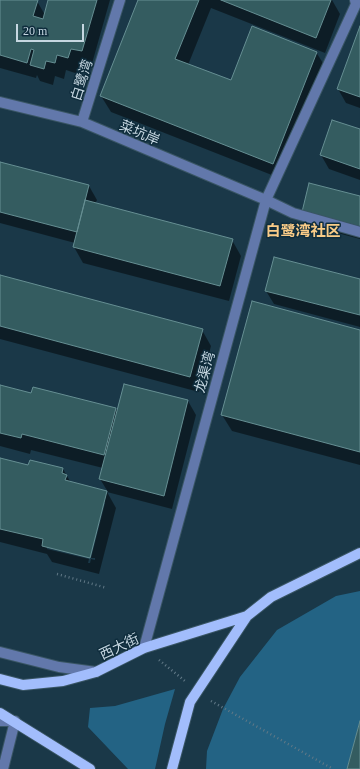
<!DOCTYPE html>
<html>
<head>
<meta charset="utf-8">
<style>
  body { margin:0 }
  #map { position:relative; width:360px; height:769px; overflow:hidden; background:#1a3848; font-family:Georgia,serif }
  canvas { display:block }
  .scale { position:absolute; left:16px; top:24px; width:68px; height:18px; box-sizing:border-box; border:2px solid #c6d7e1; border-top:0; padding-left:5px; font-size:12px; line-height:14px; white-space:nowrap; color:#c6d7e1; -webkit-text-stroke:3px #0f2d3d; paint-order:stroke }
</style>
</head>
<body>
<div id="map">
<canvas width="360" height="769"></canvas>
<div class="scale">20 m</div>
</div>
<script>
const g = document.querySelector('canvas').getContext('2d');
g.lineJoin = 'round';
function fillPath(path, color) {
  g.fillStyle = color;
  g.fill(path, 'evenodd');
}
function poly(rows) {
  const path = new Path2D();
  for (const r of rows) {
    path.moveTo(r[0], r[1]);
    for (let i = 2; i < r.length; i += 2) path.lineTo(r[i], r[i + 1]);
  }
  return path;
}
function trace(path, color, width, dash) {
  g.strokeStyle = color;
  g.lineWidth = width;
  g.lineCap = dash ? 'butt' : 'round';
  g.setLineDash(dash || []);
  g.stroke(path);
}
function write(font, color, halo, rows, align = 'center') {
  g.font = font + ' Georgia,"Noto Sans SC",serif';
  g.lineWidth = 3;
  g.setLineDash([]);
  g.textBaseline = 'middle';
  g.strokeStyle = halo;
  g.fillStyle = color;
  for (const [text, x, y, turn = 0] of rows) {
    g.save();
    g.translate(x, y);
    g.rotate((+turn || 0) * Math.PI / 180);
    g.textAlign = isNaN(turn) ? turn : align;
    if (halo) g.strokeText(text, 0, 0);
    g.fillText(text, 0, 0);
    g.restore();
  }
}
fillPath(poly([
  [360,591,360,721,347,769,206,769,207,751,223,709,240,677,277,630,336,596],
  [175,689,165,724,155,769,128,769,88,727,90,708,115,706]
]), '#236384');
fillPath(poly([
  [0,0,37,1,45,15,49,0,110,0,91,67,80,64,78,74,66,70,64,79,55,76,53,85,40,81,37,75,36,78,0,68],
  [139,0,332,0,340,14,325,53,211,8,188,65,231,82,316,52,326,68,282,179,111,112,101,96],
  [360,29,360,108,346,103,338,89],
  [360,131,360,180,329,169,321,155],
  [0,163,89,186,97,200,95,204,232,240,241,256,229,301,83,263,74,247,75,243,0,223],
  [360,197,360,239,311,226,303,212],
  [0,276,202,330,211,346,199,392,0,339],
  [360,280,360,327,274,304,266,291],
  [360,331,360,465,232,431,222,415],
  [0,386,32,394,33,388,116,409,118,412,188,401,196,415,172,509,107,492,116,508,99,574,52,562,47,554,0,542,0,459,29,466,63,469,71,483,108,492,100,479,103,468,31,450,30,454,0,446],
  [103,503,105,503,91,558,95,558,95,560,91,559,90,563,88,563,89,559,47,549,47,547]
]), '#0007');
const building = poly([
  [0,0,38,0,33,16,43,19,48,0,97,0,82,51,71,49,68,58,57,55,55,63,46,61,44,69,30,65,34,50,31,49,27,63,0,55,0,0],
  [138,0,199,0,175,59,231,80,252,26,317,52,273,164,100,96,138,0],
  [221,0,331,0,316,38,221,0],
  [360,26,360,97,337,89,360,26],
  [332,120,360,129,360,169,320,155,332,120],
  [0,162,89,185,77,232,0,212,0,162],
  [309,183,360,196,360,227,302,212,309,183],
  [85,200,233,239,220,286,73,247,85,200],
  [274,257,360,279,360,315,265,291,274,257],
  [0,275,203,329,190,377,0,326,0,275],
  [252,301,360,330,360,452,221,415,252,301],
  [124,384,188,400,164,496,99,479,124,384],
  [0,385,31,393,33,387,116,408,104,455,22,434,21,438,0,433,0,385],
  [0,458,28,465,30,460,63,468,62,473,67,475,65,480,107,491,90,558,42,546,43,539,0,529,0,458],
  [360,721,360,769,347,769,360,721]
]);
fillPath(building, '#345c60');
trace(building, '#668f93', 1);
const minor = poly([
  [0,102,82,122,266,200,356,4,355,0],
  [82,122,120,0],
  [144,648,266,200,293,213,360,232],
  [0,652,59,667,96,672],
  [0,721,15,721,3,769]
]);
const major = poly([
  [0,679,23,685,63,681,96,672,144,648,247,616],
  [0,713,90,769],
  [172,769,190,702,247,616,271,597,360,553]
]);
trace(minor, '#395564', 12);
trace(major, '#395564', 12);
trace(poly([
  [57,574,107,588],
  [159,660,185,681],
  [211,701,333,769]
]), '#617987', 2.5, [1, 3]);
trace(minor, '#6278ab', 10);
trace(major, '#a2bdfc', 10);
write('14px', '#c6d7e1', '#0f2d3d', [
  ["白鹭湾",81,80,-73],
  ["菜坑岸",140,132,23],
  ["龙渠湾",204,372,-75],
  ["西大街",119,646,-25]
]);
write('bold 15px', '#facc88', '#0f2d3d', [
  ["白鹭湾社区",303,230]
]);
</script>
</body>
</html>
